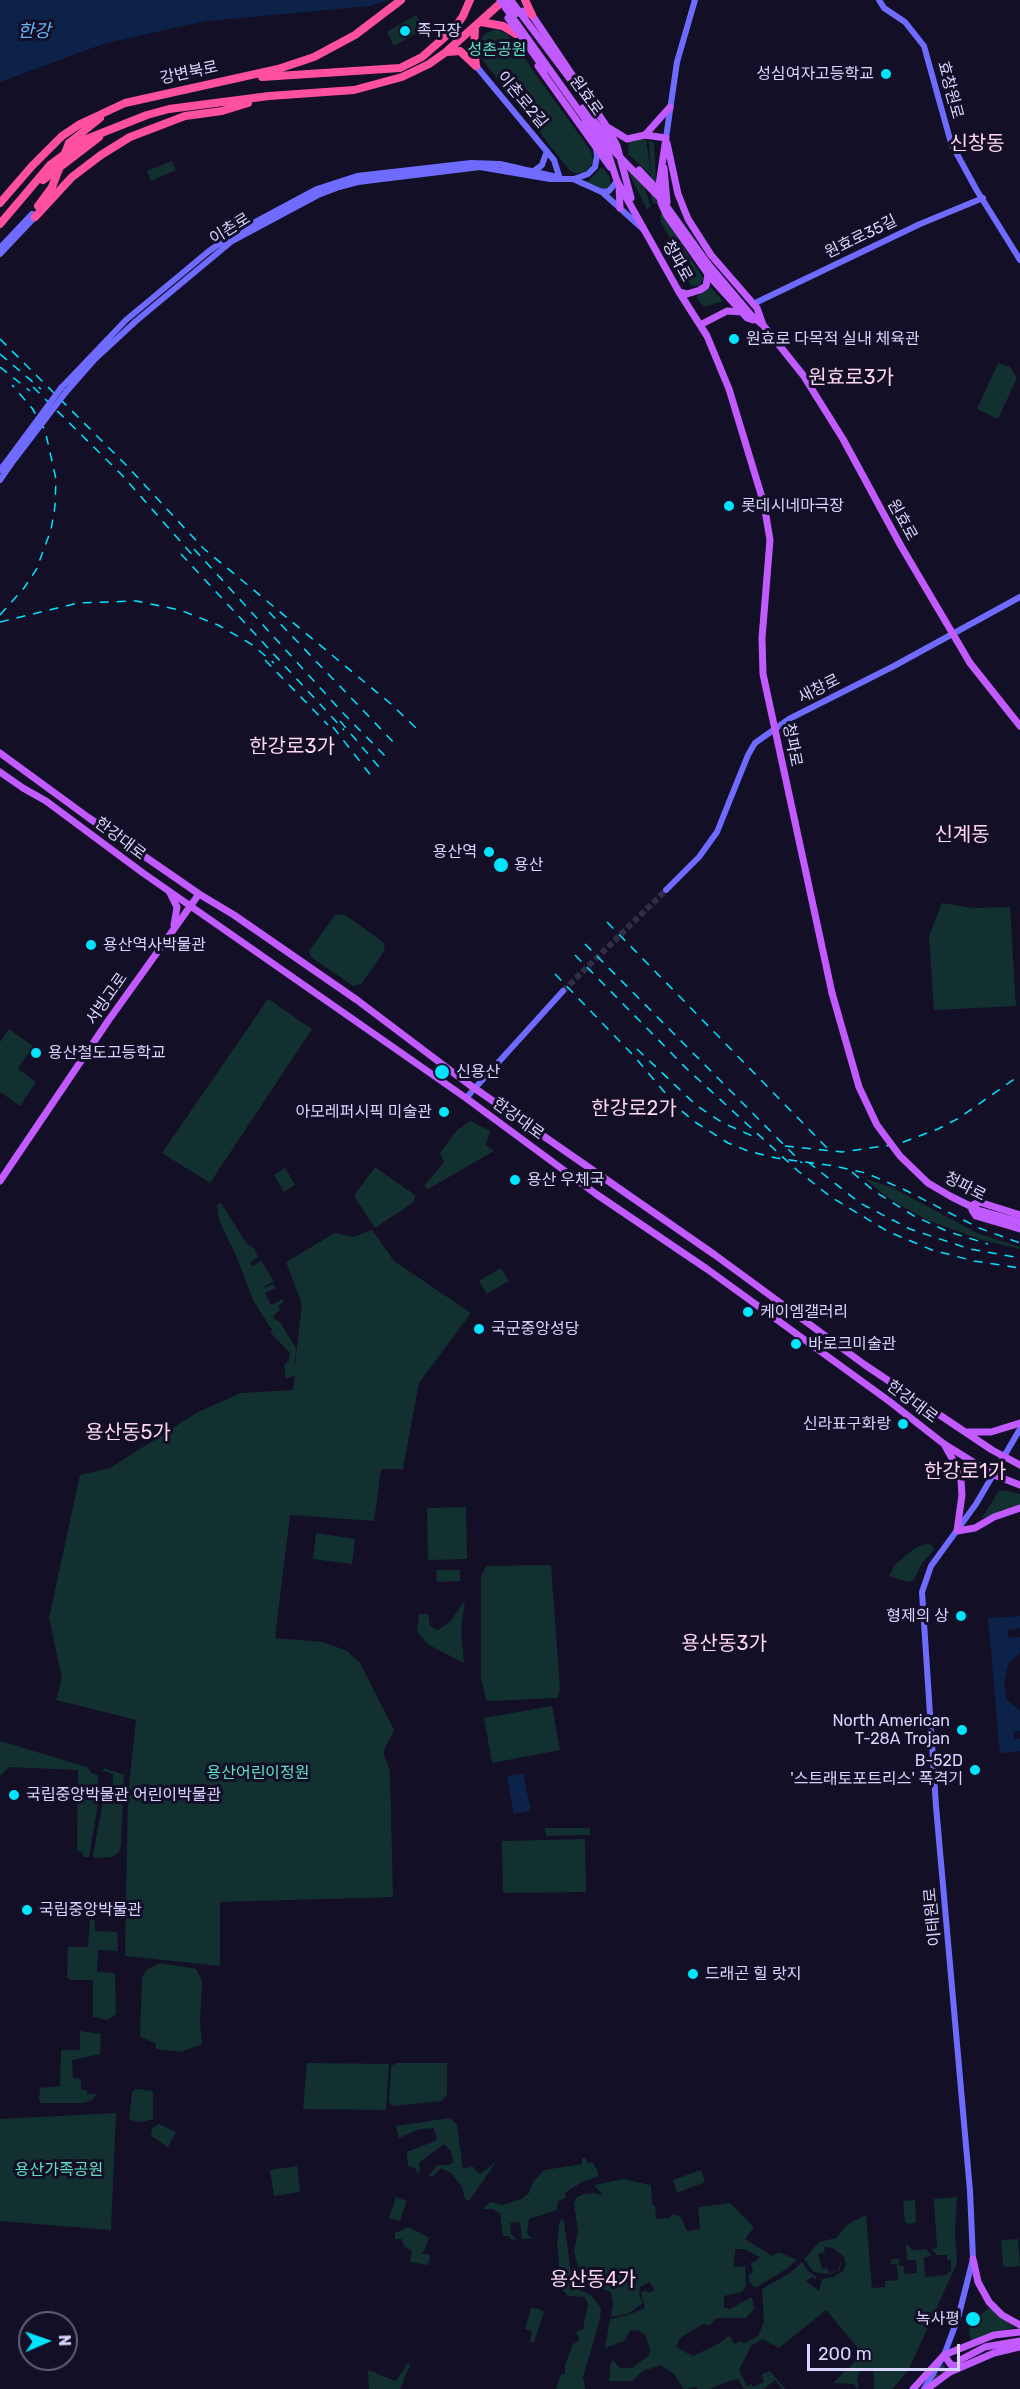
<!DOCTYPE html>
<html>
<head>
<meta charset="utf-8">
<style>
  body { margin:0 }
  #map { position:relative; width:1020px; height:2389px; overflow:hidden; background:#130f26; font-family:Rubik,sans-serif }
  canvas { display:block }
  .north { position:absolute; left:18px; top:2311px; width:60px; height:60px; box-sizing:border-box; background:#130f26; border:2px solid #625e7d; border-radius:50%; rotate:88deg; font-size:16px; font-weight:700; line-height:24px; text-align:center; color:#d9d4ff }
  .north::after { content:''; display:block; margin:auto; width:21px; height:27px; background:#00e5ff; clip-path:polygon(50% 0,100% 100%,50% 72%,0 100%) }
  .scale { position:absolute; left:807px; top:2344px; width:153px; height:27px; box-sizing:border-box; border:3px solid #d9d4ff; border-top:0; padding-left:8px; font-size:18px; line-height:21px; white-space:nowrap; color:#d9d4ff; -webkit-text-stroke:4px #130f26; paint-order:stroke }
</style>
</head>
<body>
<div id="map">
<canvas width="1020" height="2389"></canvas>
<div class="north">N</div>
<div class="scale">200 m</div>
</div>
<script>
const g = document.querySelector('canvas').getContext('2d');
g.lineJoin = 'round';
function fillPath(path, color) {
  g.fillStyle = color;
  g.fill(path, 'evenodd');
}
function poly(rows) {
  const path = new Path2D();
  for (const r of rows) {
    path.moveTo(r[0], r[1]);
    for (let i = 2; i < r.length; i += 2) path.lineTo(r[i], r[i + 1]);
  }
  return path;
}
function trace(path, color, width, dash) {
  g.strokeStyle = color;
  g.lineWidth = width;
  g.lineCap = dash ? 'butt' : 'round';
  g.setLineDash(dash || []);
  g.stroke(path);
}
function write(font, color, halo, rows, align = 'center') {
  g.font = font + ' Rubik,"Noto Sans KR",sans-serif';
  g.lineWidth = 6;
  g.setLineDash([]);
  g.textBaseline = 'middle';
  g.strokeStyle = halo;
  g.fillStyle = color;
  for (const [text, x, y, turn = 0] of rows) {
    g.save();
    g.translate(x, y);
    g.rotate((+turn || 0) * Math.PI / 180);
    g.textAlign = isNaN(turn) ? turn : align;
    if (halo) g.strokeText(text, 0, 0);
    g.fillText(text, 0, 0);
    g.restore();
  }
}
fillPath(poly([
  [416,15,424,29,394,46,387,32],
  [497,29,507,34,591,151,593,161,589,170,584,173,574,173,570,171,480,57,477,50,481,38,486,33],
  [646,139,651,174,649,140,654,143,657,204,653,203,651,197,651,175,628,154,629,142],
  [172,161,176,170,151,181,147,171],
  [602,167,610,177,610,186,606,189,602,189,587,182],
  [626,168,644,187,651,206,647,209],
  [662,213,703,278,700,286,692,286,681,271,683,269,668,234,661,223,660,216],
  [711,287,723,301,704,307,696,297],
  [998,363,1010,367,1017,378,998,419,977,409],
  [942,903,973,908,1010,907,1016,1006,934,1010,929,936],
  [344,914,383,942,385,950,361,984,353,986,311,957,309,951,335,915],
  [268,999,312,1029,210,1183,162,1153],
  [9,1029,33,1046,18,1069,36,1082,20,1106,0,1092,0,1042],
  [471,1121,490,1131,486,1145,494,1151,428,1189,424,1186,444,1162,440,1153,457,1130],
  [375,1167,415,1195,414,1202,375,1228,354,1196],
  [285,1168,295,1185,284,1192,274,1175],
  [864,1178,893,1188,977,1233,1020,1247,1020,1249,982,1240,927,1220,888,1198],
  [221,1203,247,1244,254,1248,258,1257,250,1263,253,1266,261,1261,274,1281,264,1287,265,1288,273,1284,276,1288,265,1293,271,1305,283,1299,284,1302,279,1305,280,1310,275,1314,273,1318,280,1322,296,1348,294,1374,302,1304,286,1262,335,1233,354,1237,372,1230,394,1261,471,1313,419,1383,403,1469,381,1469,374,1521,290,1515,275,1638,323,1642,347,1651,360,1663,394,1730,383,1752,390,1771,393,1897,220,1902,220,1966,125,1956,128,1794,136,1720,56,1700,62,1678,49,1618,80,1475,110,1468,198,1412,241,1393,293,1390,295,1375,286,1379,284,1365,289,1361,290,1353,270,1332,272,1330,253,1300,237,1258,219,1220,217,1205],
  [501,1268,509,1281,487,1294,479,1281],
  [1004,1490,1020,1494,1020,1505,981,1519,999,1491],
  [466,1507,467,1559,428,1560,427,1508],
  [316,1533,355,1539,352,1564,313,1559],
  [929,1543,935,1549,922,1563,914,1580,908,1582,889,1576,895,1565,915,1548],
  [551,1565,560,1689,557,1698,491,1701,486,1700,481,1678,481,1576,486,1566],
  [436,1570,460,1570,460,1581,437,1582],
  [465,1600,461,1631,464,1663,429,1645,417,1632,419,1614,428,1614,430,1626,438,1630,450,1622],
  [552,1706,560,1750,492,1763,484,1718],
  [0,1741,87,1767,91,1773,98,1775,99,1799,89,1857,84,1857,82,1852,77,1851,78,1770,9,1767,0,1776],
  [104,1768,124,1775,121,1845,119,1852,112,1857,95,1858,93,1855,103,1802,113,1800,113,1774,103,1771],
  [545,1828,590,1828,590,1835,546,1836],
  [585,1839,586,1892,503,1893,502,1841],
  [90,1920,95,1920,95,1931,117,1932,118,1951,98,1950,97,1972,115,1973,116,2014,108,2020,93,2017,93,1980,70,1980,67,1977,68,1947,88,1947],
  [160,1963,196,1969,202,1981,200,2021,202,2044,181,2052,156,2049,156,2044,140,2036,142,1978,146,1970],
  [80,2031,101,2034,100,2054,72,2060,73,2078,81,2079,81,2090,87,2090,87,2094,97,2094,92,2100,84,2103,41,2103,39,2099,40,2088,60,2086,61,2050,80,2050],
  [307,2063,389,2064,386,2110,303,2109],
  [396,2063,447,2063,447,2094,442,2101,393,2106,389,2102,391,2066],
  [136,2089,153,2091,153,2119,142,2122,129,2120,132,2092],
  [116,2113,111,2230,0,2221,0,2119],
  [450,2118,457,2125,463,2169,472,2166,480,2174,496,2162,469,2201,465,2199,462,2187,451,2173,441,2168,432,2177,429,2176,437,2165,449,2165,453,2162,451,2151,444,2144,419,2163,420,2171,418,2174,415,2168,408,2166,407,2152,437,2140,434,2128,420,2129,399,2138,396,2126],
  [159,2124,176,2132,168,2147,151,2136,152,2128],
  [582,2158,585,2158,588,2163,592,2162,598,2171,598,2176,582,2182,565,2193,566,2198,558,2201,557,2210,529,2219,527,2233,530,2237,538,2238,522,2239,520,2222,510,2223,511,2234,517,2240,510,2239,509,2236,503,2236,500,2213,492,2209,482,2209,491,2202,502,2205,521,2199,529,2193,533,2182,544,2170,582,2164],
  [297,2166,300,2192,274,2196,270,2170],
  [701,2170,705,2182,677,2193,673,2180],
  [624,2179,651,2185,652,2205,655,2205,656,2219,669,2218,672,2214,680,2216,687,2231,700,2229,698,2207,730,2203,754,2227,745,2239,772,2256,779,2252,797,2260,785,2270,755,2288,749,2282,749,2274,753,2273,751,2262,756,2261,760,2257,744,2249,735,2249,734,2267,745,2266,746,2286,742,2292,724,2296,724,2307,730,2309,752,2297,754,2309,746,2318,716,2318,710,2325,703,2324,680,2338,676,2347,693,2356,720,2343,728,2336,731,2338,734,2344,741,2341,743,2344,758,2336,764,2322,762,2289,790,2273,802,2262,808,2271,816,2277,816,2280,813,2277,806,2281,819,2291,822,2279,833,2277,843,2271,846,2264,844,2257,833,2248,824,2247,825,2252,818,2254,822,2269,827,2268,829,2273,839,2270,840,2261,841,2263,840,2270,829,2274,814,2272,804,2259,819,2242,836,2238,848,2224,866,2215,872,2288,885,2287,885,2281,898,2280,897,2264,891,2264,891,2259,899,2259,899,2266,904,2266,904,2274,917,2273,916,2260,907,2260,906,2243,912,2250,926,2249,932,2256,924,2257,925,2277,947,2275,948,2272,951,2272,951,2260,947,2260,947,2255,937,2255,931,2249,937,2248,934,2199,957,2197,955,2233,957,2263,908,2371,892,2389,874,2389,873,2368,863,2368,859,2373,857,2381,859,2386,857,2389,854,2384,833,2383,863,2354,826,2310,779,2348,762,2339,751,2346,739,2370,747,2386,751,2384,753,2387,764,2382,762,2374,770,2371,785,2389,782,2389,775,2380,764,2389,744,2389,738,2379,726,2382,710,2389,698,2389,697,2387,684,2389,674,2374,661,2365,643,2371,632,2381,609,2381,610,2365,613,2360,620,2368,632,2368,649,2355,650,2350,646,2336,638,2330,630,2331,624,2341,605,2348,610,2319,628,2315,645,2308,641,2293,646,2290,648,2293,655,2290,649,2282,640,2287,639,2294,643,2303,628,2314,611,2317,613,2303,611,2292,589,2283,580,2273,574,2252,578,2231,574,2203,577,2197,584,2194,593,2193,603,2195,594,2185],
  [396,2197,407,2201,400,2221,389,2218],
  [915,2200,916,2223,908,2224,905,2222,903,2201],
  [562,2218,564,2222,571,2273,575,2286,580,2290,591,2295,601,2308,600,2319,583,2377,585,2389,556,2389,561,2374,565,2374,565,2365,573,2344,580,2340,576,2332,583,2329,588,2303,584,2297,568,2296,562,2290,557,2244,559,2224],
  [409,2227,429,2238,424,2251,420,2253,430,2255,428,2265,410,2262,412,2251,404,2246,402,2239,395,2239,395,2233],
  [1018,2239,1020,2266,1005,2267,1003,2265,1001,2240],
  [990,2307,1014,2327,972,2341,969,2334,970,2323,977,2322,981,2325,979,2316],
  [531,2308,539,2309,544,2312,534,2342,530,2342,532,2331,525,2329],
  [408,2363,410,2365,400,2389,369,2389,368,2370,396,2381]
]), '#12302f');
fillPath(poly([
  [0,0,391,0,369,6,208,21,178,27,103,44,0,82],
  [1020,1616,1020,1628,1008,1630,1008,1638,1020,1637,1020,1653,1008,1664,1004,1682,1007,1699,1020,1711,1020,1731,1013,1732,1014,1739,1020,1739,1020,1751,1000,1753,988,1618],
  [523,1773,531,1811,514,1814,507,1776]
]), '#0c2248');
trace(poly([
  [563,991,666,890]
]), '#312d47', 6, [6, 3]);
trace(poly([
  [932,2379,940,2370,962,2359]
]), '#312d47', 7, [7, 3.5]);
trace(poly([
  [879,0,884,8,905,22,924,46,951,143,976,189,1020,260],
  [476,66,554,160,560,179],
  [666,138,677,62,695,0],
  [534,171,542,165,547,151],
  [574,179,588,174,595,167,597,156,596,148],
  [602,192,609,191,617,181],
  [0,248,32,214],
  [0,254,35,217],
  [753,304,920,224,983,198],
  [61,388,126,320,209,251,233,234,317,189,357,176,471,163,500,164,557,177],
  [66,392,95,359,136,321,232,241,318,195,339,187,358,182,480,167,550,179,573,179,602,192,644,230],
  [0,470,7,461],
  [0,480,11,464],
  [666,890,699,857,717,832,748,755,755,743,789,719,894,666,1020,597],
  [466,1098,563,991],
  [924,2389,944,2355,958,2318,973,2259,970,2191,936,1806,922,1592,931,1566,976,1504,1020,1429]
]), '#6f6bff', 6);
trace(poly([
  [515,14,523,11,532,15,607,127,617,146,631,198],
  [538,66,610,167],
  [584,124,608,153,617,181,679,292,707,336,729,389,764,504,770,540,762,638,763,674,832,993],
  [609,128,627,139,645,135,666,138],
  [645,135,670,107],
  [666,138,659,185,661,203,667,216,710,277,747,318,753,320],
  [667,143,678,194,688,219,711,255,757,308,763,325],
  [664,168,667,202],
  [619,186,620,208],
  [708,264,751,315,763,325,803,375,843,439,901,546,970,663,1020,726],
  [679,292,687,294,700,290,706,286,708,274],
  [700,325,727,311,742,312],
  [0,753,89,818,199,894,234,915,357,1000,467,1083,715,1255,865,1365,992,1450,1020,1465],
  [0,772,23,788,46,801,143,873,466,1098,596,1194,707,1269,889,1401,944,1444,994,1475,1020,1485],
  [170,893,177,907,174,925],
  [0,1181,108,1021,199,894],
  [1020,1215,979,1202,973,1205,972,1210,976,1216,1020,1229],
  [968,1432,991,1432,1020,1423],
  [944,1444,958,1469,961,1481,962,1495,957,1531,975,1528,994,1517,1020,1508],
  [973,2259,978,2282,989,2302,1002,2315,1020,2325],
  [944,2355,951,2365,961,2366],
  [962,2359,985,2347,1020,2341],
  [913,2389,944,2355,994,2335,1020,2332],
  [927,2389,950,2372,994,2353,1020,2347]
]), '#c25bff', 7);
trace(poly([
  [525,0,532,15],
  [481,22,503,26,516,34],
  [475,27,474,48,476,66],
  [447,52,460,51,476,66],
  [262,77,400,68,422,57,454,29,463,16,470,0],
  [69,143,100,118],
  [43,180,99,137],
  [0,203,32,166,62,136,80,124,125,103,278,69,314,57,355,35,401,0],
  [38,206,52,187],
  [35,217,72,177,101,155,130,137,185,116,222,111,248,103],
  [0,224,50,165,84,140,147,115,169,109,269,96,354,90,402,77,429,64,446,52,504,0]
]), '#ff4fa3', 8);
trace(poly([
  [0,339,128,467,203,548,391,704,416,728],
  [0,354,41,389],
  [0,367,30,391],
  [33,387,122,475,196,559],
  [194,549,343,713,387,758],
  [181,554,344,730],
  [269,612,397,746],
  [0,615,24,588,36,570,51,530,55,506,56,479,45,430,32,408,12,385],
  [0,622,78,603,136,601,180,610,218,625,251,644,274,663],
  [265,660,328,725],
  [340,721,379,767],
  [333,727,372,777],
  [607,922,832,1153],
  [585,944,802,1163],
  [575,955,687,1069,798,1171,831,1197,887,1231,932,1250,974,1261,1020,1268],
  [555,974,633,1055,678,1108,695,1122,728,1143,748,1151,776,1158,834,1166,866,1173,905,1190,979,1228,1020,1243],
  [637,1049,697,1106,723,1123,759,1139],
  [785,1146,842,1152,898,1144,938,1129,959,1118,1020,1075],
  [808,1162,860,1203,910,1229,970,1249,1020,1258],
  [852,1172,874,1191,914,1216,949,1232,988,1244]
]), '#00e5ff', 1.5, [9, 8]);
trace(poly([
  [7,461,61,388],
  [11,464,66,392]
]), '#6f6bff', 6);
trace(poly([
  [500,0,585,119,601,138,662,200,708,264],
  [507,0,515,14],
  [512,2,579,91],
  [508,18,545,70],
  [583,108,612,143],
  [639,170,666,199],
  [832,993,859,1087,877,1125,900,1156,928,1183,950,1196,978,1210,1020,1222]
]), '#c25bff', 7);
trace(poly([
  [52,187,69,143]
]), '#ff4fa3', 8);
for (const [x, y, r, color] of [
  [405,31,6,"#00e5ff"],
  [886,74,6,"#00e5ff"],
  [734,339,6,"#00e5ff"],
  [729,506,6,"#00e5ff"],
  [489,852,6,"#00e5ff"],
  [501,865,8,"#00e5ff"],
  [91,945,6,"#00e5ff"],
  [36,1053,6,"#00e5ff"],
  [442,1072,8,"#00e5ff"],
  [444,1112,6,"#00e5ff"],
  [515,1180,6,"#00e5ff"],
  [748,1312,6,"#00e5ff"],
  [479,1329,6,"#00e5ff"],
  [796,1344,6,"#00e5ff"],
  [903,1424,6,"#00e5ff"],
  [961,1616,6,"#00e5ff"],
  [962,1730,6,"#00e5ff"],
  [975,1770,6,"#00e5ff"],
  [14,1795,6,"#00e5ff"],
  [27,1910,6,"#00e5ff"],
  [693,1974,6,"#00e5ff"],
  [973,2319,8,"#00e5ff"]
]) {
  const dot = new Path2D();
  dot.arc(x, y, r, 0, 2 * Math.PI);
  g.fillStyle = color;
  g.fill(dot);
  trace(dot, '#130f26', 2);
}
write('16px', '#d9d4ff', '#130f26', [
  ["족구장",417,31],
  ["성심여자고등학교",874,74,"right"],
  ["원효로 다목적 실내 체육관",746,339],
  ["롯데시네마극장",741,506],
  ["용산역",477,852,"right"],
  ["용산",514,865],
  ["용산역사박물관",103,945],
  ["용산철도고등학교",48,1053],
  ["신용산",456,1072],
  ["아모레퍼시픽 미술관",432,1112,"right"],
  ["용산 우체국",527,1180],
  ["케이엠갤러리",760,1312],
  ["국군중앙성당",491,1329],
  ["바로크미술관",808,1344],
  ["신라표구화랑",891,1424,"right"],
  ["형제의 상",949,1616,"right"],
  ["North American",950,1721,"right"],
  ["T-28A Trojan",950,1739,"right"],
  ["B-52D",963,1761,"right"],
  ["'스트래토포트리스' 폭격기",963,1779,"right"],
  ["국립중앙박물관 어린이박물관",26,1795],
  ["국립중앙박물관",39,1910],
  ["드래곤 힐 랏지",705,1974],
  ["녹사평",960,2319,"right"]
], 'left');
write('16px', '#5fe0c0', '#130f26', [
  ["성촌공원",497,50],
  ["용산어린이정원",258,1773],
  ["용산가족공원",59,2170]
]);
write('16px', '#d9d4ff', '#130f26', [
  ["강변북로",189,73,-12],
  ["효창원로",950,90,75],
  ["원효로",586,96,54],
  ["이촌로2길",522,100,50],
  ["이촌로",230,229,-32],
  ["원효로35길",861,237,-26],
  ["청파로",677,261,61],
  ["원효로",902,520,61],
  ["새창로",819,689,-27],
  ["청파로",792,745,79],
  ["한강대로",120,839,37],
  ["서빙고로",107,999,-55],
  ["한강대로",518,1119,36],
  ["청파로",965,1187,27],
  ["한강대로",912,1402,37],
  ["이태원로",933,1917,-95]
]);
write('italic 18px', '#62b6ff', '#130f26', [
  ["한강",34,32]
]);
write('20px', '#ffd6f0', '#130f26', [
  ["신창동",977,144],
  ["원효로3가",851,378],
  ["한강로3가",292,747],
  ["신계동",962,835],
  ["한강로2가",634,1109],
  ["용산동5가",128,1433],
  ["한강로1가",965,1472],
  ["용산동3가",724,1644],
  ["용산동4가",593,2280]
]);
</script>
</body>
</html>
